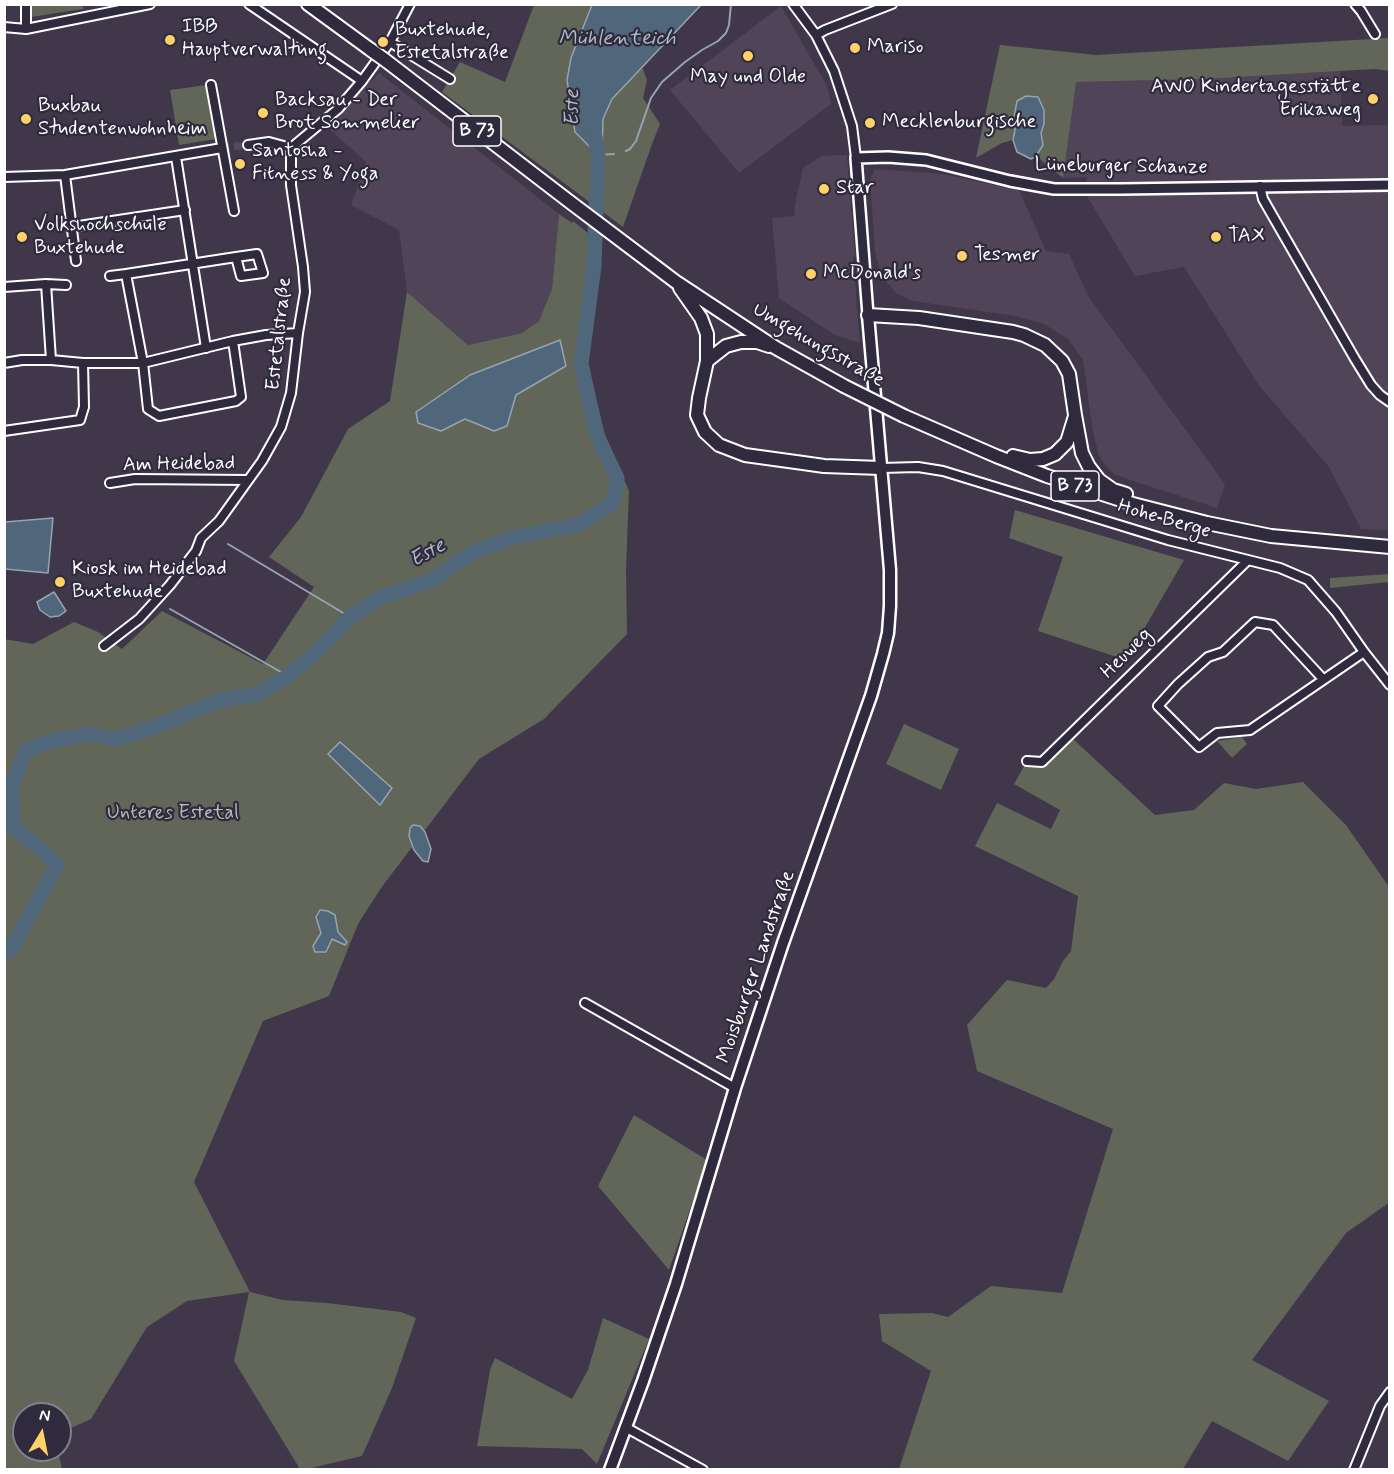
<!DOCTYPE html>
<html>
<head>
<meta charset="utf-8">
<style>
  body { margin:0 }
  #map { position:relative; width:1394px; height:1474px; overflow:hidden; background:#40374b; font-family:Mynerve,sans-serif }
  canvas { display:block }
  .frame { position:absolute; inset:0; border:6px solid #fff; pointer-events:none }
  .north { position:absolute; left:12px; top:1402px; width:60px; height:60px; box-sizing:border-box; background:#2f2a3d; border:2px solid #827f8b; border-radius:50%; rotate:10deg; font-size:16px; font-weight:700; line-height:24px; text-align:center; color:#fff }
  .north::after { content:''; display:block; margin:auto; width:21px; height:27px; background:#ffd166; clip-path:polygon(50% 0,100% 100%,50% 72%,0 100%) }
</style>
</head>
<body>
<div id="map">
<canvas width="1394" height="1474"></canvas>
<div class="frame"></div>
<div class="north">N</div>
</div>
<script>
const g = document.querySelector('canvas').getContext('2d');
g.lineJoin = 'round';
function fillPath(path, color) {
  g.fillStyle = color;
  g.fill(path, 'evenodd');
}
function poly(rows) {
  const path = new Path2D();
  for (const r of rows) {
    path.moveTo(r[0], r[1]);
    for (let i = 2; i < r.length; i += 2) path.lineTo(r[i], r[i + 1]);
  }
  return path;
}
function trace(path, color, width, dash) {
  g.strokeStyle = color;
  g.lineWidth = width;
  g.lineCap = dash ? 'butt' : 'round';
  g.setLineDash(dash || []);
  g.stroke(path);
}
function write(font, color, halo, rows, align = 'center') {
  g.font = font + ' Mynerve,sans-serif';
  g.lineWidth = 4.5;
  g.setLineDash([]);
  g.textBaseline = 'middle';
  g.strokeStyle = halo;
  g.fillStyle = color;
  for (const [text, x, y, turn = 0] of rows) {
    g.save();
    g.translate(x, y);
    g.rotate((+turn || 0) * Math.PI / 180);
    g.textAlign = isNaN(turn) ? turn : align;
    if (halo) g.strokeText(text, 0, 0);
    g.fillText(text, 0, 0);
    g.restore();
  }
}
fillPath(poly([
  [781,6,827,86,831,104,739,173,670,90],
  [1340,71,1342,126,1389,125,1389,530,1361,529,1329,467,1258,384,1184,267,1135,276,1088,198,1086,177,1063,178,1075,82,1206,79],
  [379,73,559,214,552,289,539,321,522,333,468,345,407,292,399,230,351,205,366,162,327,127],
  [847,155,855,256,853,257,860,343,835,335,779,298,772,218,795,216,794,209,803,168,822,156],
  [875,169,942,174,1019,190,1046,251,1069,254,1088,296,1225,484,1217,508,1127,479,1114,474,1105,465,1099,456,1093,432,1083,360,1068,339,1044,324,1015,316,913,301,896,293,882,277,875,252,870,180]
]), '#504458');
fillPath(poly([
  [31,5,83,5,83,9,31,17],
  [534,5,592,5,571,58,602,155,603,119,612,99,642,67,647,80,643,98,660,124,652,144,623,227,442,92,460,62,505,82],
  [1389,38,1389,71,1375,69,1340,71,1206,79,1076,82,1063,178,1036,156,1043,145,1041,133,1044,124,1014,117,1015,130,1013,140,1002,143,976,158,1000,45,1096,55],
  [207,85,216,139,179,145,170,90],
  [559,214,572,223,573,221,600,243,600,266,587,363,605,435,629,491,626,570,627,634,544,719,479,759,381,888,358,924,329,996,263,1021,194,1182,250,1292,283,1300,327,1303,401,1312,416,1318,392,1388,362,1456,307,1469,300,1469,234,1361,249,1292,187,1301,147,1327,91,1419,60,1433,60,1414,24,1414,24,1450,58,1450,62,1469,5,1469,4,639,33,644,74,622,98,632,122,649,162,611,263,664,314,587,269,557,301,517,348,429,390,401,407,292,468,345,522,333,539,321,552,289],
  [1015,510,1184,560,1126,660,1038,631,1063,557,1009,538],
  [1389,574,1389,582,1330,588,1330,578],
  [904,724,959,749,941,790,886,764],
  [1242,737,1247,744,1232,758,1217,741],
  [1072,738,1155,815,1194,810,1224,783,1256,789,1303,782,1346,825,1389,887,1390,1202,1346,1233,1252,1360,1329,1401,1288,1461,1212,1421,1183,1469,899,1469,931,1371,882,1341,879,1314,932,1313,948,1317,991,1286,1062,1293,1113,1129,977,1071,967,1025,1007,980,1046,988,1054,979,1063,961,1071,951,1078,896,975,846,997,803,1051,829,1060,810,1014,784,1027,761,1042,762],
  [634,1115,707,1160,669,1270,598,1186],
  [603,1318,649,1339,597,1464,582,1449,477,1446,490,1370,495,1358,572,1399,588,1370]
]), '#616658');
const water = poly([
  [592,5,701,5,612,99,603,119,602,155,598,155,575,132,567,80,571,58,592,5],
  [1026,96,1038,97,1044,110,1044,124,1041,133,1043,145,1036,156,1031,159,1017,152,1013,140,1015,130,1014,117,1017,101,1026,96],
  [560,340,566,366,516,395,507,426,494,431,465,419,441,431,418,423,416,412,470,375,560,340],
  [53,518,48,573,5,569,5,522,53,518],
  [54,592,66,611,59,616,50,617,40,610,37,602,54,592],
  [340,742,392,788,380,805,328,754,340,742],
  [413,825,420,826,425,832,431,849,428,862,423,861,414,850,409,836,410,828,413,825],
  [320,910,328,911,335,915,338,932,347,942,345,945,332,939,326,952,315,952,313,946,321,933,316,917,320,910]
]);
fillPath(water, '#50677b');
trace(water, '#96a4b0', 1.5);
trace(poly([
  [626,151,630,149,636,141,651,98,662,82,685,62,702,50,718,41,726,33,729,25,731,4],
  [598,155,614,154],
  [228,544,350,617],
  [170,609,288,676]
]), '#96a4b0', 2);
trace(poly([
  [4,954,12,948,57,865,46,853,13,827,12,784,26,750,52,741,89,734,116,739,152,728,220,700,257,694,288,676,317,651,350,617,379,598,430,581,473,552,511,538,580,524,613,503,617,478,597,436,581,364,594,266,598,155,595,137]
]), '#50677b', 15);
trace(poly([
  [222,148,248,145]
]), '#534b5d', 8, [8, 4]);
const minor = poly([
  [26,4,26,29],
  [249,4,362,81],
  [793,4,816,35,834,71,852,126,856,158],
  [1355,4,1361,11,1375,34],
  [4,27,26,29,150,4],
  [816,35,825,30,892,4],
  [390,42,450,79],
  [211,85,234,211],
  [248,145,269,142,291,148],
  [291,148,338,109,362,81,390,42,410,4],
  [176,157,206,348],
  [65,175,76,261],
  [4,177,65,175,222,148],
  [1260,186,1263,199,1275,220,1355,359,1371,385,1380,395,1390,402],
  [72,227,185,210],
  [110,276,126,274],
  [46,284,66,285],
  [4,287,46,284,51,360],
  [233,341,241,397,236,401,159,416,148,409,143,363,126,274,236,257,241,276,263,273,257,254,236,257],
  [4,363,22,360,51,360,83,363,143,363,233,341,266,335,298,333],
  [4,431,80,420,84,407,83,363],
  [881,468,918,467,943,471,1168,540,1280,568,1308,580,1336,612,1364,652,1390,685],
  [110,483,135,479,248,480],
  [104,646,139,619,170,585,196,551,201,538,219,521,262,461,281,427,291,393,298,333,305,292,303,267,291,185,291,148],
  [1323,679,1273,625,1255,622,1223,652,1208,657,1178,684,1158,706,1199,747,1217,733,1250,730,1364,652],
  [1027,761,1042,762,1247,561],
  [585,1003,735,1088],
  [625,1427,703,1470],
  [1354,1470,1380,1406,1390,1392]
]);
const tertiary = poly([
  [868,315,856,158,888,157,926,160,1010,181,1054,189,1122,189,1390,185]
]);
const secondary = poly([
  [610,1470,643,1381,676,1284,735,1088,783,943,871,696,883,654,888,633,890,606,890,570,868,315]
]);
const primary = poly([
  [308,4,371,50],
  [385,60,570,202,676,282,776,348,844,386],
  [680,288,701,318,707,334,707,361,699,398,697,415,705,432,719,445,745,455,803,463,824,466,881,468],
  [868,315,919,318,1013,332,1024,335,1045,345,1062,361,1069,374,1075,415,1082,453,1089,467,1099,480,1113,490,1126,494],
  [707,361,726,346,741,342,757,342,769,346],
  [904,416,996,456,1047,476,1133,504,1207,523,1271,536,1390,547],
  [1013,456,1030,460,1043,459,1055,454,1067,442,1075,416]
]);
trace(minor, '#fff', 12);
trace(tertiary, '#fff', 14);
trace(secondary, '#fff', 15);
trace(primary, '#fff', 16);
trace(minor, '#2f2a3d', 8);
trace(tertiary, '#2f2a3d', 9);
trace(secondary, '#2f2a3d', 10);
trace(primary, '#2f2a3d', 12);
const primaryBridge = poly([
  [371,50,385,60],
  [844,386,904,416]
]);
trace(primaryBridge, '#fff', 16, []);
trace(primaryBridge, '#2f2a3d', 12);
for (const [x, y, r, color] of [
  [170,40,6,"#ffd166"],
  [383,42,6,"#ffd166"],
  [855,48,6,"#ffd166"],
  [748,56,6,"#ffd166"],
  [1373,99,6,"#ffd166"],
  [263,113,6,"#ffd166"],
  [26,119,6,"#ffd166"],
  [870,123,6,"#ffd166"],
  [240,164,6,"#ffd166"],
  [824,189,6,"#ffd166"],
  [22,237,6,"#ffd166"],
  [1216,237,6,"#ffd166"],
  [962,256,6,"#ffd166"],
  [811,274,6,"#ffd166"],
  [60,582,6,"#ffd166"]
]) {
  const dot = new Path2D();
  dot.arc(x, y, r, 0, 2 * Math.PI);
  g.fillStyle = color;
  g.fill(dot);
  trace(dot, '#2f2a3d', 2);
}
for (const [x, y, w] of [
  [477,131,48],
  [1075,486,48]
]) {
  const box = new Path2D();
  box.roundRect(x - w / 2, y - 15, w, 30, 4.5);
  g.fillStyle = '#2f2a3d';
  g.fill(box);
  trace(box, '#fff', 1.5);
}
write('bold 18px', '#fff', null, [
  ["B 73",477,131],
  ["B 73",1075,486]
]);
write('20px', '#fff', '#2f2a3d', [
  ["IBB",182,28],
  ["Hauptverwaltung",182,51],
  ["Buxtehude,",395,31],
  ["Estetalstraße",395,54],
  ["Mariso",867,48],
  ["May und Olde",748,78,"center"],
  ["AWO Kindertagesstätte",1361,88,"right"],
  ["Erikaweg",1361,111,"right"],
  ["Backsau - Der",275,101],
  ["Brot Sommelier",275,124],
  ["Buxbau",38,107],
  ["Studentenwohnheim",38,130],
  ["Mecklenburgische",882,123],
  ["Santosha -",252,152],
  ["Fitness & Yoga",252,175],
  ["Star",836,189],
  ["Volkshochschule",34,226],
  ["Buxtehude",34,249],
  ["TAX",1228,237],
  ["Tesmer",974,256],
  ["McDonald's",823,274],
  ["Kiosk im Heidebad",72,570],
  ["Buxtehude",72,593]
], 'left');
write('20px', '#fff', '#2f2a3d', [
  ["Lüneburger Schanze",1121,167,1],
  ["Estetalstraße",280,334,-84],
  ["Umgehungsstraße",818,346,30],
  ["Am Heidebad",179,465,-1],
  ["Hohe Berge",1164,520,16],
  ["Heuweg",1127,654,-45],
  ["Moisburger Landstraße",757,967,-71]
]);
write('20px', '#b8bab4', '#2f2a3d', [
  ["Unteres Estetal",173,814]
]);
write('italic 21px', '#b0bbc4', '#2f2a3d', [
  ["Mühlenteich",617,40],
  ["Este",574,108,-90],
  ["Este",428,554,-29]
]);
</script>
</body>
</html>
